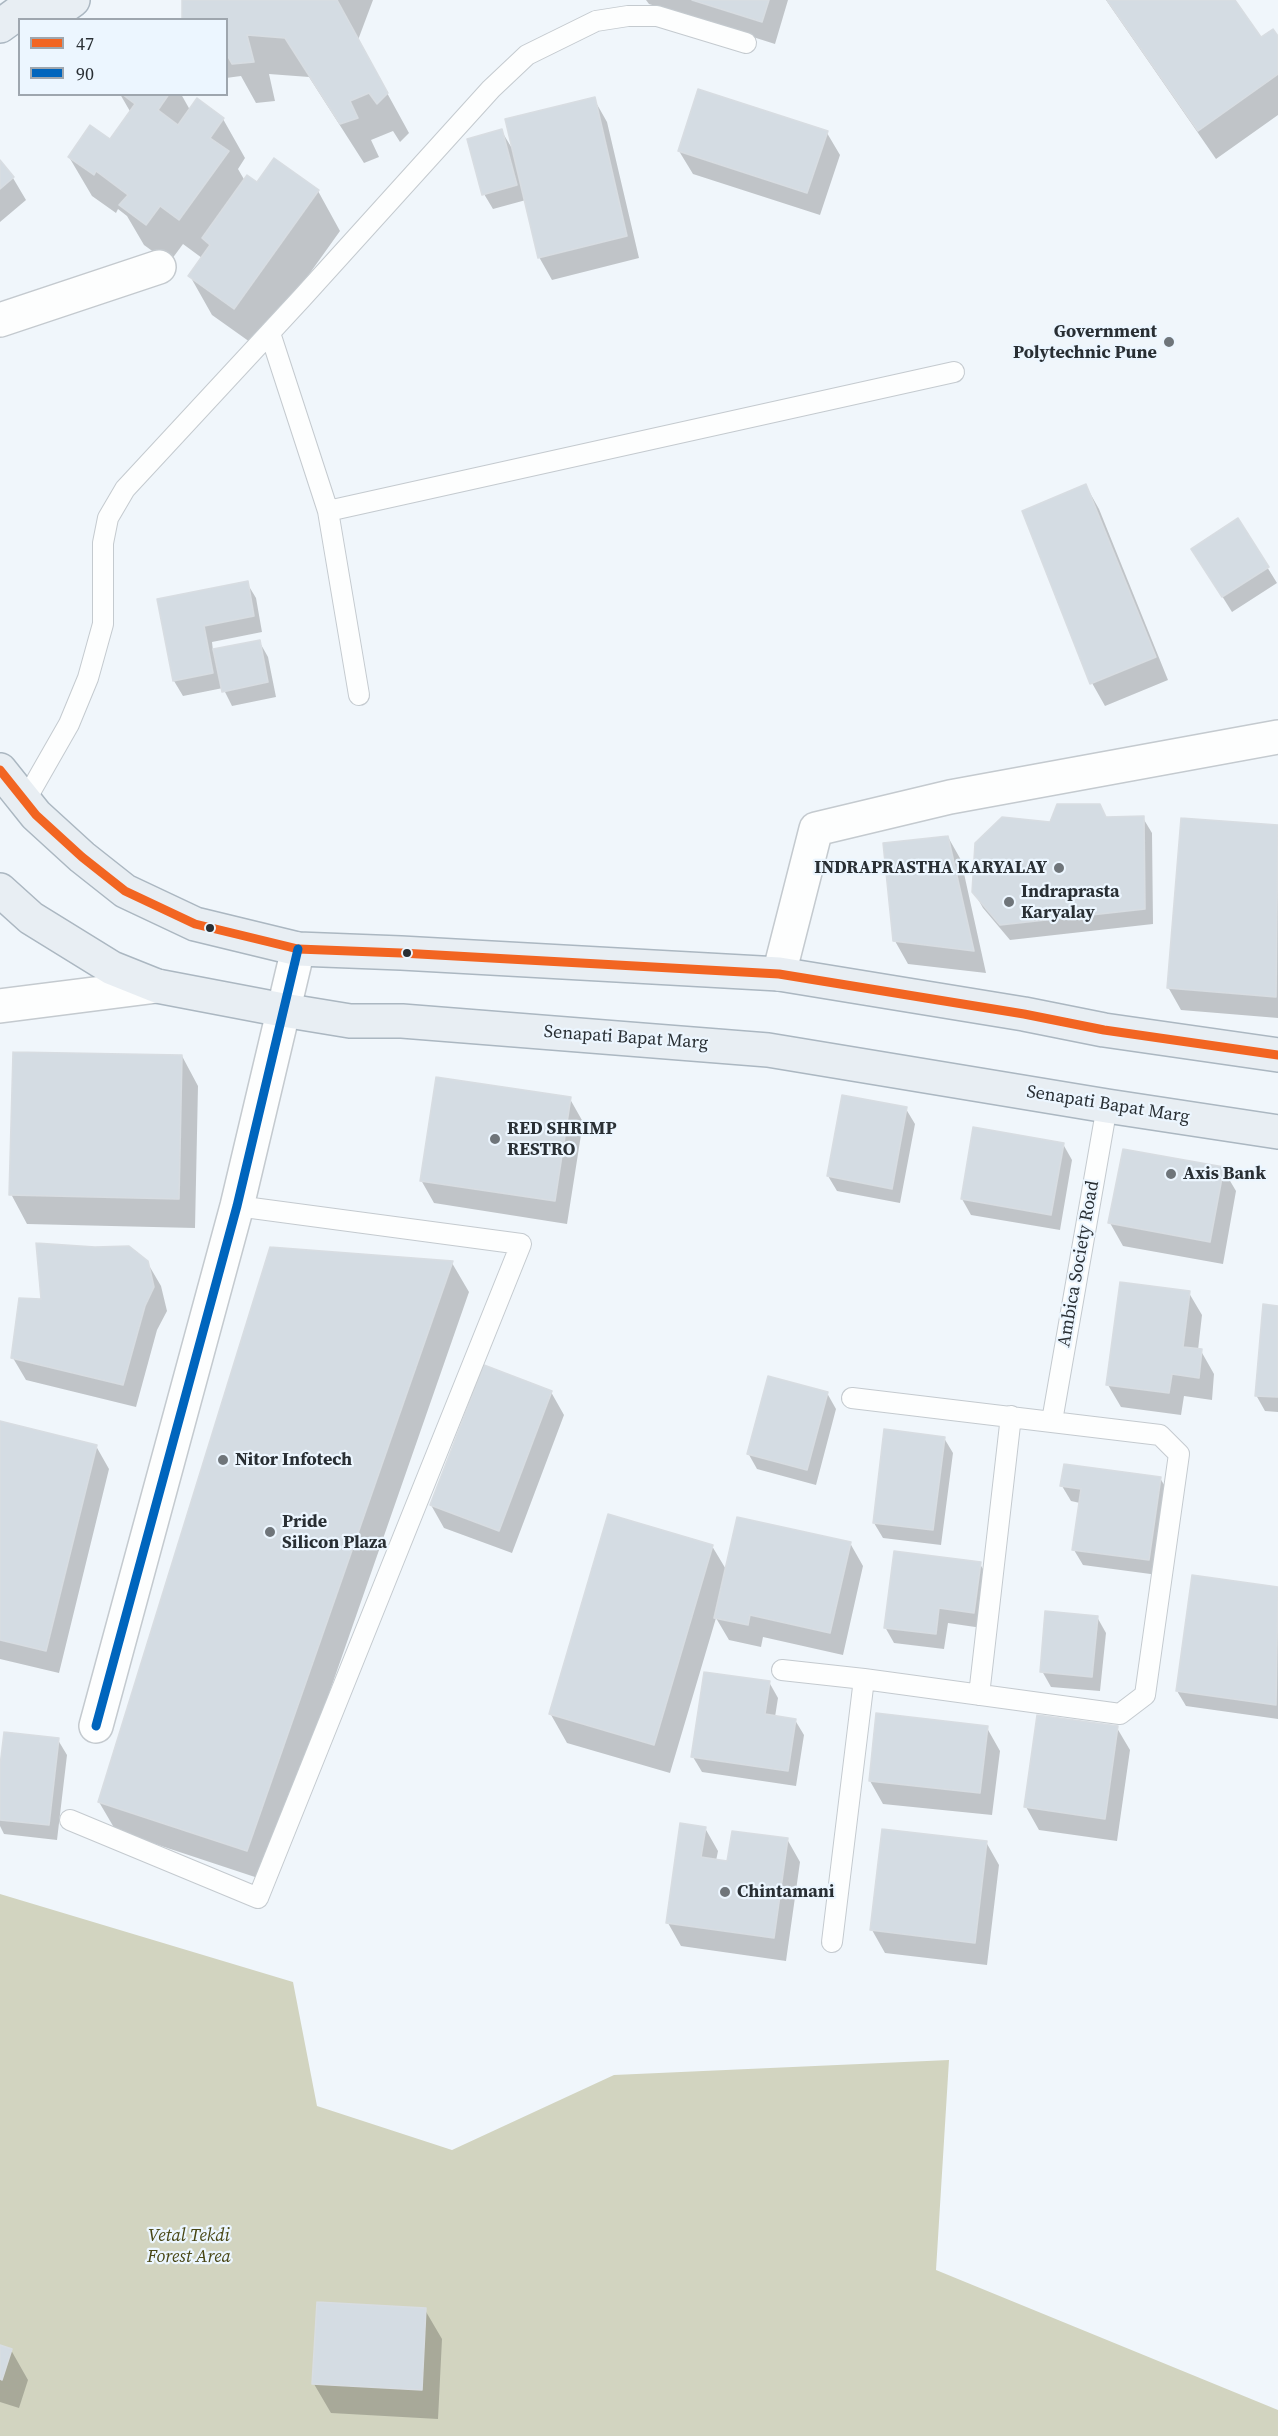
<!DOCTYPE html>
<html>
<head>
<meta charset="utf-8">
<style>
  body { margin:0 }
  #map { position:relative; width:1278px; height:2436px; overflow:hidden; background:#f0f6fb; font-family:"Source Serif 4",serif }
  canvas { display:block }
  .legend { position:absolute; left:18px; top:18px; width:210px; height:78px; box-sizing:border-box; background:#ecf6ff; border:2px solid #9ea6ae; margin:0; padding:8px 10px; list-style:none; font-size:18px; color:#292f34 }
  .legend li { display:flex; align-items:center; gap:12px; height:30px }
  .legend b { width:30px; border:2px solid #9ea6ae }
</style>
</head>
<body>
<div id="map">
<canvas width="1278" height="2436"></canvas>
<ul class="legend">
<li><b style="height:8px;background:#f26522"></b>47</li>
<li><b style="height:8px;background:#0065bd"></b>90</li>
</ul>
</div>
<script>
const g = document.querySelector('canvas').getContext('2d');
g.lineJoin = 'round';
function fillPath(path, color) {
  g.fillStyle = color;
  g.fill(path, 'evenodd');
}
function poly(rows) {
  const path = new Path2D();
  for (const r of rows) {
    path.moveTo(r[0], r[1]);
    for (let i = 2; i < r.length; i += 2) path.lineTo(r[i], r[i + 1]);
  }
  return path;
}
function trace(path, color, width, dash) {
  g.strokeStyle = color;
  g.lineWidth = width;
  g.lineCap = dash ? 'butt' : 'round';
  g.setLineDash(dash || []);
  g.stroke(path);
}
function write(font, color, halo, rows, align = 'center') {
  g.font = font + ' "Source Serif 4",serif';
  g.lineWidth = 4.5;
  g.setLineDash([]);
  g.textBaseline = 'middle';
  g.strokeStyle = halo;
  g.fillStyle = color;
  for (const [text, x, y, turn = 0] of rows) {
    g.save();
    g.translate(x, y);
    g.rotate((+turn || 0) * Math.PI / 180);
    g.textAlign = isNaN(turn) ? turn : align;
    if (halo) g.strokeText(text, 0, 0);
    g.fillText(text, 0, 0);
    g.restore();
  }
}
fillPath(poly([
  [0,1894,293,1982,317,2106,452,2150,614,2075,949,2060,936,2270,1278,2410,1278,2436,0,2436]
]), '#d2d4c0');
fillPath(poly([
  [183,0,373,0,358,40,409,133,400,142,393,131,371,140,379,157,364,163,309,77,269,74,275,101,256,103,241,76,226,78,226,20],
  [646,0,788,0,775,44,649,4],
  [1106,0,1233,0,1260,40,1278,39,1278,115,1216,159],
  [120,94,181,94,190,110,223,119,245,158,238,169,245,181,318,191,340,231,257,347,212,315,190,276,202,258,183,244,169,263,144,245,127,216,118,209,116,213,92,196,69,157,111,141,131,113],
  [594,99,607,122,639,258,552,280,539,257,526,200,493,209,484,194,501,130,513,150],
  [827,133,840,155,820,215,693,174,679,151],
  [0,163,13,178,26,200,0,222],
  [1086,486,1099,509,1168,680,1105,706,1092,683],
  [1238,520,1277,583,1232,612,1202,564],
  [247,583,256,598,262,632,212,642,213,651,259,641,268,657,276,697,232,706,223,688,183,696,174,681,159,600],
  [1106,818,1143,818,1152,833,1153,924,1010,940,983,908,974,892,1050,824],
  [1182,819,1278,827,1278,1018,1181,1010,1168,987],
  [948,837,961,860,986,973,908,964,895,941],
  [182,1056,198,1086,195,1228,27,1224,11,1194],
  [570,1099,583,1122,567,1224,434,1203,421,1180],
  [906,1109,915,1124,900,1203,837,1191,828,1176],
  [1063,1144,1072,1160,1060,1230,971,1215,962,1199],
  [1223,1169,1236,1191,1223,1264,1123,1246,1110,1223],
  [147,1262,161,1286,167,1311,157,1330,136,1407,26,1380,13,1358,42,1300],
  [452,1263,469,1292,264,1880,116,1831,99,1802],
  [1189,1293,1202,1315,1198,1350,1201,1351,1214,1374,1212,1400,1184,1396,1181,1415,1121,1407,1108,1385],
  [1278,1307,1278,1412,1265,1411,1256,1395],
  [551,1392,564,1415,512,1553,444,1528,431,1505],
  [827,1393,836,1409,816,1485,757,1469,748,1453],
  [0,1423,96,1446,109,1469,59,1673,0,1659],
  [944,1438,953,1453,941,1545,883,1538,874,1523],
  [1160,1478,1169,1493,1158,1575,1083,1565,1074,1550,1080,1503,1071,1501,1062,1486],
  [850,1543,863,1566,843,1655,763,1637,761,1647,729,1640,716,1618,670,1773,567,1743,550,1713,712,1546,727,1571],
  [980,1564,989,1579,982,1628,948,1623,944,1649,894,1643,885,1627],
  [1193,1577,1278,1589,1278,1719,1186,1706,1177,1691],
  [1097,1617,1106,1633,1100,1691,1051,1687,1042,1671],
  [769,1682,778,1698,775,1717,795,1720,804,1735,796,1786,702,1772,693,1757],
  [987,1728,1000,1751,992,1815,883,1804,870,1781],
  [1117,1728,1130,1750,1117,1841,1039,1830,1026,1807],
  [58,1740,67,1755,57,1840,4,1834,0,1826,0,1780],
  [705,1828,718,1851,716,1861,729,1863,787,1839,800,1862,786,1961,681,1946,668,1923],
  [986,1842,999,1865,987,1965,885,1953,872,1930],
  [425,2310,442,2339,438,2419,331,2413,314,2384],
  [0,2347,11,2350,28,2380,19,2408,0,2402]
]), '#0003');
const building = poly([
  [182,0,337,0,388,93,377,104,369,93,350,101,358,118,340,124,285,38,247,35,254,62,232,64,226,53,226,20,182,20,182,0],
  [692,0,769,0,762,22,692,0],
  [1107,0,1235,0,1261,37,1273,29,1278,36,1278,74,1198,131,1107,0],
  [698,89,828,131,807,193,678,151,698,89],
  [122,94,169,94,158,110,178,125,197,98,224,118,210,138,229,151,179,220,160,206,146,225,119,205,128,195,96,171,94,175,68,157,90,125,110,139,135,104,122,94],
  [595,97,627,236,538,258,505,119,595,97],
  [502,129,517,185,482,195,467,139,502,129],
  [274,158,319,190,234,309,188,276,210,245,202,238,247,175,257,182,274,158],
  [0,160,14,177,0,189,0,160],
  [1086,484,1156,657,1090,684,1022,511,1086,484],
  [1238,518,1269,567,1222,597,1191,549,1238,518],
  [248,581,254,616,204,626,213,673,173,681,157,599,248,581],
  [260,640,268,682,222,692,213,649,260,640],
  [1057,804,1100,804,1106,817,1144,816,1145,909,1000,925,972,892,975,843,1002,817,1050,822,1057,804],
  [1181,818,1278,825,1276,997,1167,988,1181,818],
  [948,836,974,951,893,941,883,843,948,836],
  [13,1052,182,1055,179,1199,9,1195,13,1052],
  [436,1077,571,1097,555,1201,420,1181,436,1077],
  [842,1095,907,1107,892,1189,827,1176,842,1095],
  [973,1127,1064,1143,1051,1215,961,1199,973,1127],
  [1123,1149,1224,1167,1210,1242,1108,1223,1123,1149],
  [36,1243,95,1247,129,1246,148,1261,154,1287,145,1306,123,1385,11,1358,19,1298,41,1299,36,1243],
  [270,1247,453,1261,247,1851,98,1802,270,1247],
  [1120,1282,1190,1291,1183,1347,1202,1349,1199,1378,1172,1374,1169,1393,1106,1385,1120,1282],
  [1263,1304,1278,1306,1278,1397,1255,1396,1263,1304],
  [484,1365,552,1391,499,1531,430,1505,484,1365],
  [768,1376,828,1392,807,1470,747,1454,768,1376],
  [0,1421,97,1445,46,1651,0,1640,0,1421],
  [884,1429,945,1437,933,1530,873,1523,884,1429],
  [1064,1464,1161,1477,1149,1560,1072,1550,1081,1489,1060,1486,1064,1464],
  [608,1514,713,1545,654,1745,549,1714,608,1514],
  [737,1517,851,1542,830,1633,750,1615,748,1625,714,1618,737,1517],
  [894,1551,981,1562,974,1613,939,1608,936,1634,884,1628,894,1551],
  [1192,1575,1278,1587,1276,1705,1176,1691,1192,1575],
  [1045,1611,1098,1616,1092,1677,1040,1672,1045,1611],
  [704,1672,770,1681,765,1714,796,1719,788,1771,691,1757,704,1672],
  [876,1713,988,1726,980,1793,869,1781,876,1713],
  [1037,1715,1118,1726,1105,1819,1024,1807,1037,1715],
  [4,1732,59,1738,49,1825,0,1820,0,1766,4,1732],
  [680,1823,706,1827,701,1857,727,1861,732,1831,788,1838,774,1938,666,1923,680,1823],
  [882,1829,987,1841,975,1943,870,1930,882,1829],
  [317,2302,426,2308,422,2390,312,2384,317,2302],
  [0,2345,12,2349,2,2380,0,2379,0,2345]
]);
fillPath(building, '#d4dce3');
trace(building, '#d8dde2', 1.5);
const lane = poly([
  [270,333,328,511,359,695],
  [328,511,954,372],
  [25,801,69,724,88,678,103,624,103,543,108,518,125,489,301,299,491,89,527,55,596,21,628,16,657,16,746,43],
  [1052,1421,1107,1106],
  [782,1670,864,1679,1120,1714,1145,1695,1179,1454,1160,1435,852,1398],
  [979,1695,1011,1416],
  [70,1820,258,1898,521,1244,237,1206],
  [832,1942,864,1679]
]);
const street = poly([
  [0,320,159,267],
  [779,974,816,829,950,797,1278,737],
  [0,1006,157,986],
  [96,1726,237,1206,298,949]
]);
const primary = poly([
  [45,20,73,0],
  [0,26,36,0],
  [0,770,36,815,82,857,125,891,195,924,298,949,401,953,779,974,1024,1014,1104,1030,1278,1055],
  [0,890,31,918,112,968,157,986,283,1010,350,1021,402,1021,768,1050,1107,1106,1278,1132]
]);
trace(lane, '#c4cacf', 22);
trace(street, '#c4cacf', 36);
trace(primary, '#abb7c1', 36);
trace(lane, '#fdfefe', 20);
trace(street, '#fdfefe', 33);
trace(primary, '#e8eef3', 33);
trace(poly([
  [0,770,36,815,82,857,125,891,195,924,298,949,401,953,779,974,1024,1014,1104,1030,1278,1055]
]), '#f26522', 9);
trace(poly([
  [96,1726,237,1206,298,949]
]), '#0065bd', 9);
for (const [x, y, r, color] of [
  [1169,342,6,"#6f757a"],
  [1059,868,6,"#6f757a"],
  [1009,902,6,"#6f757a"],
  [210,928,5,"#292f34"],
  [407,953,5,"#292f34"],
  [495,1139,6,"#6f757a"],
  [1171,1174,6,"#6f757a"],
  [223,1460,6,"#6f757a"],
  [270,1532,6,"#6f757a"],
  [725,1892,6,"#6f757a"]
]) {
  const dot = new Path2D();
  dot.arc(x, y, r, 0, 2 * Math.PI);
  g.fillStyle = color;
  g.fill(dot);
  trace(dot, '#ecf6ff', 2);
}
write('bold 18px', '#292f34', '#ecf6ff', [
  ["Government",1157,332,"right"],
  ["Polytechnic Pune",1157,353,"right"],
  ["INDRAPRASTHA KARYALAY",1047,868,"right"],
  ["Indraprasta",1021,892],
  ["Karyalay",1021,913],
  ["RED SHRIMP",507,1129],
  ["RESTRO",507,1150],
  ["Axis Bank",1183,1174],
  ["Nitor Infotech",235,1460],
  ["Pride",282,1522],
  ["Silicon Plaza",282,1543],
  ["Chintamani",737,1892]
], 'left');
write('18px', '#292f34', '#ecf6ff', [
  ["Senapati Bapat Marg",626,1038,4],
  ["Senapati Bapat Marg",1108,1105,9],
  ["Ambica Society Road",1079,1264,-80]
]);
write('italic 18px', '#484614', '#ecf6ff', [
  ["Vetal Tekdi",189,2236],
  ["Forest Area",189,2257]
]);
</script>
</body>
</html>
